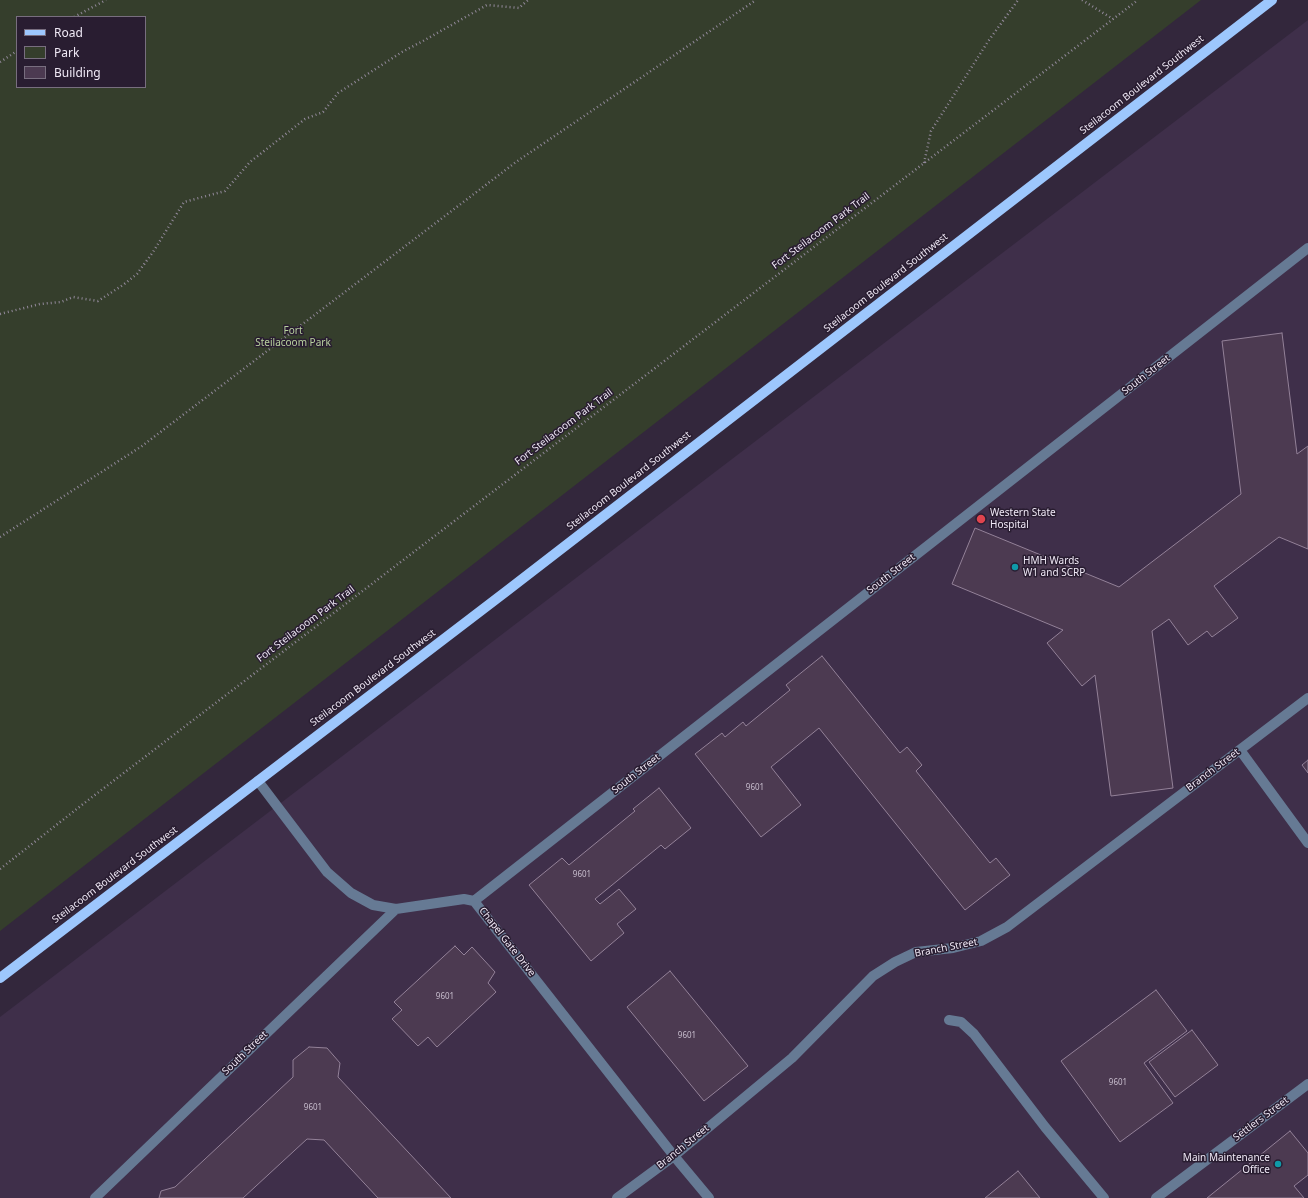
<!DOCTYPE html>
<html>
<head>
<meta charset="utf-8">
<style>
  body { margin:0 }
  #map { position:relative; width:1308px; height:1198px; overflow:hidden; background:#33273c; font-family:"Noto Sans",sans-serif }
  canvas { display:block }
  .legend { position:absolute; left:16px; top:16px; width:130px; height:72px; box-sizing:border-box; background:#291d31; border:1px solid #786e7f; margin:0; padding:5px 7px; list-style:none; font-size:12px; color:#efe8f5 }
  .legend li { display:flex; align-items:center; gap:8px; height:20px }
  .legend b { width:20px; border:1px solid #786e7f }
</style>
</head>
<body>
<div id="map">
<canvas width="1308" height="1198"></canvas>
<ul class="legend">
<li><b style="height:5px;background:#9dc7fd"></b>Road</li>
<li><b style="height:11px;background:#353e2c"></b>Park</li>
<li><b style="height:11px;background:#4c3a51"></b>Building</li>
</ul>
</div>
<script>
const g = document.querySelector('canvas').getContext('2d');
g.lineJoin = 'round';
function fillPath(path, color) {
  g.fillStyle = color;
  g.fill(path, 'evenodd');
}
function poly(rows) {
  const path = new Path2D();
  for (const r of rows) {
    path.moveTo(r[0], r[1]);
    for (let i = 2; i < r.length; i += 2) path.lineTo(r[i], r[i + 1]);
  }
  return path;
}
function trace(path, color, width, dash) {
  g.strokeStyle = color;
  g.lineWidth = width;
  g.lineCap = dash ? 'butt' : 'round';
  g.setLineDash(dash || []);
  g.stroke(path);
}
function write(font, color, halo, rows, align = 'center') {
  g.font = font + ' "Noto Sans",sans-serif';
  g.lineWidth = 3;
  g.setLineDash([]);
  g.textBaseline = 'middle';
  g.strokeStyle = halo;
  g.fillStyle = color;
  for (const [text, x, y, turn = 0] of rows) {
    g.save();
    g.translate(x, y);
    g.rotate((+turn || 0) * Math.PI / 180);
    g.textAlign = isNaN(turn) ? turn : align;
    if (halo) g.strokeText(text, 0, 0);
    g.fillText(text, 0, 0);
    g.restore();
  }
}
fillPath(poly([
  [1308,20,1308,1198,0,1198,0,1017]
]), '#3f2f4a');
fillPath(poly([
  [0,0,1201,0,0,931],
  [17,17,145,17,145,87,17,87]
]), '#353e2c');
const building = poly([
  [1282,333,1297,454,1308,446,1308,549,1279,537,1214,586,1238,618,1212,637,1207,631,1188,645,1169,619,1152,631,1173,788,1111,796,1095,675,1082,686,1047,643,1063,630,952,584,975,528,1119,587,1241,494,1222,341,1282,333],
  [822,656,900,753,907,747,922,765,916,771,990,863,996,858,1010,875,965,910,819,728,771,767,801,805,761,837,695,754,722,733,725,737,743,722,746,726,790,690,786,685,822,656],
  [1308,760,1308,773,1302,765,1308,760],
  [659,788,691,828,665,849,661,845,595,899,600,904,619,889,636,909,617,924,624,933,591,961,529,885,562,858,569,865,635,811,633,809,659,788],
  [455,946,464,955,472,947,495,972,488,983,496,992,437,1047,428,1037,418,1046,392,1019,402,1010,394,1002,455,946],
  [670,971,748,1066,704,1101,627,1007,670,971],
  [1156,990,1187,1031,1144,1063,1173,1103,1120,1142,1061,1061,1156,990],
  [1192,1030,1218,1065,1175,1097,1149,1062,1192,1030],
  [309,1047,327,1048,340,1063,338,1077,451,1198,378,1198,324,1140,307,1139,243,1198,159,1198,161,1191,175,1187,293,1077,293,1060,309,1047],
  [1290,1131,1308,1153,1308,1175,1294,1186,1304,1198,1207,1198,1290,1131],
  [1018,1171,1040,1198,985,1198,1018,1171]
]);
fillPath(building, '#4c3a51');
trace(building, '#938198', 1);
trace(poly([
  [1082,0,1113,19],
  [74,17,106,0],
  [0,62,17,51],
  [924,163,931,131,987,43,1018,0],
  [0,314,40,304,61,302,73,297,98,301,123,285,137,274,153,252,184,202,225,191,250,162,305,119,323,112,338,93,402,52,423,41,487,5,519,8,528,0],
  [0,537,142,446,516,162,756,0],
  [0,869,87,801,1138,0]
]), '#92899a', 2.5, [1, 3]);
trace(poly([
  [1240,750,1308,843],
  [258,781,327,872,351,893,373,905,396,909,464,899,474,901,674,1156,709,1198],
  [474,901,1308,248],
  [949,1020,961,1022,974,1034,1045,1127,1104,1198],
  [95,1198,396,909],
  [617,1198,674,1156,792,1058,873,976,895,962,916,952,953,948,981,941,1007,927,1308,698],
  [1156,1198,1308,1084]
]), '#667a94', 10);
trace(poly([
  [0,978,508,590,1272,0]
]), '#9dc7fd', 10);
for (const [x, y, r, color] of [
  [981,519,5,"#e0444e"],
  [1015,567,4,"#0f9aa8"],
  [1278,1164,4,"#0f9aa8"]
]) {
  const dot = new Path2D();
  dot.arc(x, y, r, 0, 2 * Math.PI);
  g.fillStyle = color;
  g.fill(dot);
  trace(dot, '#291d31', 1.5);
}
write('8px', '#c6bccc', null, [
  ["9601",755,788],
  ["9601",582,875],
  ["9601",445,997],
  ["9601",687,1036],
  ["9601",1118,1083],
  ["9601",313,1108]
]);
write('10px', '#efe8f5', '#291d31', [
  ["Steilacoom Boulevard Southwest",1142,85,-38],
  ["Fort Steilacoom Park Trail",821,231,-37],
  ["Steilacoom Boulevard Southwest",886,283,-38],
  ["South Street",1146,375,-38],
  ["Fort Steilacoom Park Trail",564,427,-37],
  ["Steilacoom Boulevard Southwest",629,481,-38],
  ["South Street",891,574,-38],
  ["Fort Steilacoom Park Trail",306,624,-37],
  ["Steilacoom Boulevard Southwest",373,678,-37],
  ["Branch Street",1213,770,-37],
  ["South Street",636,774,-38],
  ["Steilacoom Boulevard Southwest",115,875,-37],
  ["Chapel Gate Drive",507,942,52],
  ["Branch Street",946,948,-11],
  ["South Street",245,1053,-44],
  ["Settlers Street",1261,1119,-37],
  ["Branch Street",683,1147,-39]
]);
write('10px', '#b8d19e', '#291d31', [
  ["Fort",293,331],
  ["Steilacoom Park",293,343]
]);
write('10px', '#efe8f5', '#291d31', [
  ["Western State",990,513],
  ["Hospital",990,525],
  ["HMH Wards",1023,561],
  ["W1 and SCRP",1023,573],
  ["Main Maintenance",1270,1158,"right"],
  ["Office",1270,1170,"right"]
], 'left');
</script>
</body>
</html>
